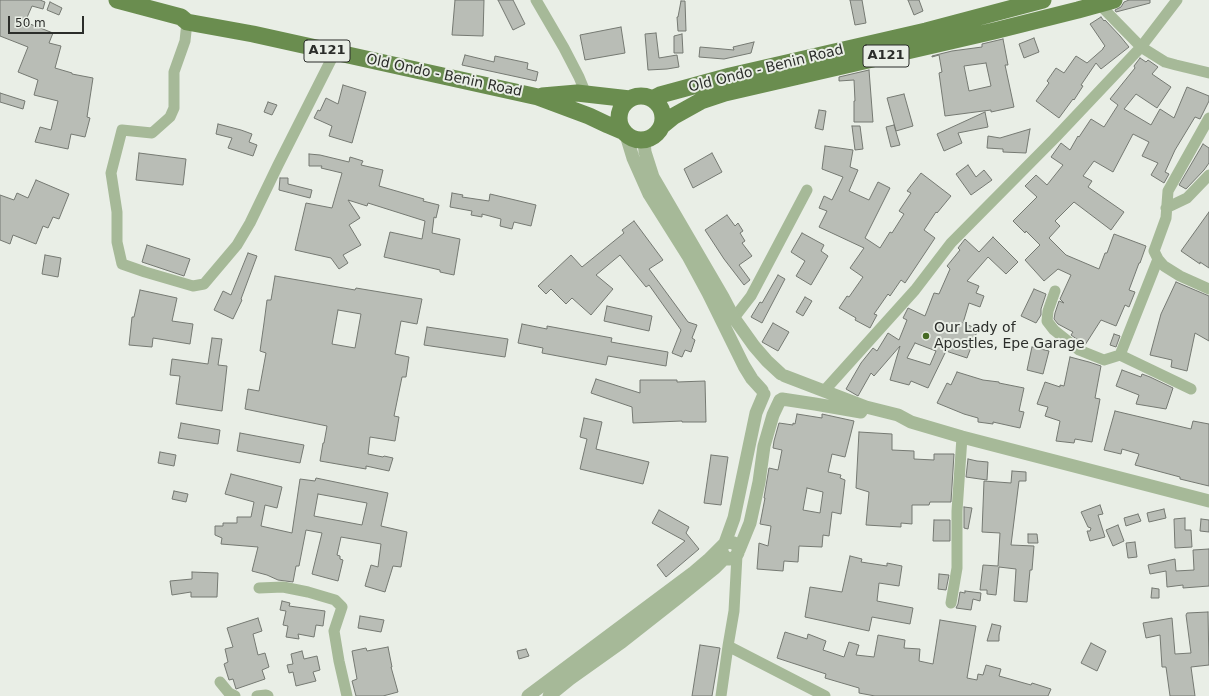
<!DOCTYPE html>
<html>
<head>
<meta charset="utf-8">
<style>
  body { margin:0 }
  #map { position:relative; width:1209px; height:696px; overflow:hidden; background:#e9eee6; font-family:"DejaVu Sans",sans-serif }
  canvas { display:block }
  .scale { position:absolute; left:8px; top:16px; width:76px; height:18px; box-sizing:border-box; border:2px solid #2b2d2a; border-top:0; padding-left:5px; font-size:12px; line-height:14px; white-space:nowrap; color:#2b2d2a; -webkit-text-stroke:3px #e9eee6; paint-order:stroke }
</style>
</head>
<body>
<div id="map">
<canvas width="1209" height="696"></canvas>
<div class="scale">50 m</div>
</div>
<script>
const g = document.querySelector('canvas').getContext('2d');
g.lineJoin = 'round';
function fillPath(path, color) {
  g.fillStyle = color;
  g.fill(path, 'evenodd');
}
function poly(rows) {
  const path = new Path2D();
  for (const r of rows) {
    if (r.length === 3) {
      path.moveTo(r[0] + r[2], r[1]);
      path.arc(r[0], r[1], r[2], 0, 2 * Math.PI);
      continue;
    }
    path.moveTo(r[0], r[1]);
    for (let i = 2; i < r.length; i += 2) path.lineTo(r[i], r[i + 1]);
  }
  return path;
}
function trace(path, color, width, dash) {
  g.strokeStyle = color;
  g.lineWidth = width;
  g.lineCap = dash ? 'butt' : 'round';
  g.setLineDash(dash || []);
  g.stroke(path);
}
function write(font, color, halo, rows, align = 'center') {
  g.font = font + ' "DejaVu Sans",sans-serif';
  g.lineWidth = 4;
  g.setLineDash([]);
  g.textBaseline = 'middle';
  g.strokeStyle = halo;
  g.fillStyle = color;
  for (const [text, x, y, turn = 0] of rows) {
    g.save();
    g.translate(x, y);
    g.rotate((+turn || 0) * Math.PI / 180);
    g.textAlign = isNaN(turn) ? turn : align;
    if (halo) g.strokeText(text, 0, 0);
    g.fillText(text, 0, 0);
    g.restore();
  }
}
const building = poly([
  [0,0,40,0,45,2,43,9,32,6,25,22,53,33,49,43,61,46,55,68,72,73,72,74,93,78,87,117,90,118,85,137,71,134,68,149,35,142,40,127,51,130,58,101,34,95,38,80,18,72,28,47,0,36,0,0],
  [455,0,484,0,483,36,452,35,455,0],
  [498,0,513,0,525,24,513,30,498,0],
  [850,0,862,0,866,23,855,25,850,0],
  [908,0,919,0,923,11,914,15,908,0],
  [1129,0,1150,0,1150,3,1116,12,1115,10,1121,7,1124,2,1129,0],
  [681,1,685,1,686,31,678,31,677,17,678,17,681,1],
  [50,2,62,8,59,15,47,10,50,2],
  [1101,17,1104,21,1105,20,1120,36,1129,47,1101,69,1096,63,1081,85,1083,86,1074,100,1073,99,1059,118,1036,101,1049,83,1047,81,1056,68,1064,73,1076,56,1087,63,1103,49,1103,48,1105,46,1090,24,1101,17],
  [621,27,625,53,585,60,580,35,621,27],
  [656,33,659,58,677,55,679,67,667,69,648,70,645,34,656,33],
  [682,34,683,53,674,53,674,36,682,34],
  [1034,38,1039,52,1024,58,1019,44,1034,38],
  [1003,39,1008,65,1005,65,1014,107,991,112,991,110,945,116,939,73,942,72,939,55,932,57,932,56,952,51,982,47,982,44,1003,39],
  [986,63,991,86,969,91,964,66,986,63],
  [754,42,751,53,724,59,699,57,700,47,734,50,733,47,754,42],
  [465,55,494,62,495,56,528,63,527,69,538,72,536,81,462,65,465,55],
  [1140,58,1146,62,1148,60,1158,67,1152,74,1171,87,1157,108,1136,94,1124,109,1151,125,1160,109,1174,118,1187,87,1209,96,1209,101,1200,119,1195,117,1175,150,1165,172,1169,174,1164,183,1151,175,1158,163,1142,156,1149,142,1133,134,1113,172,1094,161,1083,176,1092,181,1088,187,1124,212,1111,230,1074,202,1055,221,1060,226,1049,238,1066,255,1099,269,1105,253,1107,253,1114,234,1146,246,1140,263,1139,263,1129,290,1135,292,1129,307,1125,305,1116,326,1101,320,1085,345,1071,335,1073,332,1058,324,1054,319,1055,313,1059,301,1064,303,1060,299,1071,275,1058,269,1044,281,1025,260,1040,245,1026,231,1025,233,1013,221,1037,197,1025,186,1036,175,1047,185,1063,165,1051,157,1061,143,1070,150,1078,136,1079,137,1091,119,1104,127,1118,105,1110,99,1135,68,1134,66,1140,58],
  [869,70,873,122,854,122,854,101,855,101,854,80,839,81,839,77,869,70],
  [343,85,366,92,352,143,329,136,332,126,314,118,318,110,320,111,326,98,338,104,343,85],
  [0,93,25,101,23,109,0,102,0,93],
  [904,94,913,126,896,131,887,98,904,94],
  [268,102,277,105,272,115,264,112,268,102],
  [819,110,826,111,823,130,815,128,819,110],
  [985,112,988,127,958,133,962,143,944,151,937,134,985,112],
  [218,124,241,130,252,134,249,142,257,145,253,156,228,148,232,138,216,134,218,124],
  [894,125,900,145,891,147,886,127,894,125],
  [852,126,860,126,863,149,855,150,852,126],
  [1030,129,1026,153,1003,152,1003,149,987,148,988,136,1000,138,1030,129],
  [1203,144,1209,148,1209,163,1204,170,1186,189,1179,185,1203,144],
  [825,146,853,150,850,167,858,170,849,191,869,200,878,182,890,188,865,238,880,248,890,232,892,233,904,214,899,211,911,193,907,191,921,173,951,196,937,213,936,212,924,230,935,238,905,283,901,280,890,296,888,294,874,314,877,315,870,328,855,320,856,318,839,308,847,296,849,297,863,277,850,268,864,248,819,227,827,211,819,208,824,196,832,200,843,177,822,169,825,146],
  [139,153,186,159,183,185,136,180,139,153],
  [712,153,722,172,693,188,684,169,712,153],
  [309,154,320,155,349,162,350,157,363,161,361,165,383,170,379,186,424,199,423,201,439,205,436,218,434,217,432,233,460,239,454,275,440,272,440,270,384,257,390,232,422,239,425,221,368,203,367,206,348,200,360,218,349,225,361,245,343,255,348,263,339,269,331,258,295,250,306,203,332,208,342,173,321,168,322,166,309,166,309,154],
  [968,165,976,177,984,170,992,180,971,195,956,174,968,165],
  [280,178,288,178,288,184,312,190,310,198,279,190,280,178],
  [36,180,69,194,59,219,53,217,48,228,43,226,36,244,13,235,10,244,0,240,0,195,14,200,17,193,28,198,36,180],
  [452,193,463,195,462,197,489,201,490,194,536,205,531,226,514,222,512,229,500,226,501,219,482,214,482,217,471,215,472,211,450,207,452,193],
  [1209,212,1209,268,1200,262,1200,264,1181,251,1209,212],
  [727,215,735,226,738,223,743,231,740,233,745,241,742,243,752,256,739,265,750,280,744,285,724,259,705,230,727,215],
  [634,221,663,260,649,269,688,322,697,325,692,338,695,340,691,352,685,350,682,357,672,353,681,330,649,285,646,287,620,255,596,275,613,289,591,315,572,298,566,304,551,289,546,294,538,286,571,255,582,267,624,233,622,230,634,221],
  [802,233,824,245,821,251,828,256,811,285,796,276,805,261,791,252,802,233],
  [993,237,1018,262,1006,274,988,257,967,281,979,286,976,293,984,296,980,307,969,303,963,323,978,329,967,358,946,351,928,388,911,381,909,385,890,380,900,346,874,376,871,373,858,396,846,389,861,363,873,348,877,351,888,333,899,340,907,320,903,318,908,308,925,316,934,293,939,294,950,269,947,266,960,250,958,248,965,239,979,252,993,237],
  [915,343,936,351,930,365,907,358,915,343],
  [147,245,190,259,184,276,142,262,147,245],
  [248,253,257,256,241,299,242,300,233,319,214,310,223,291,231,295,248,253],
  [45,255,61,258,58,277,42,274,45,255],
  [778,275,785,279,762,323,751,317,760,302,762,303,778,275],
  [275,276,355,290,356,288,422,299,417,324,401,321,395,354,409,357,406,377,402,377,394,416,399,417,395,441,370,437,368,454,383,457,384,456,393,458,389,471,366,466,366,469,320,461,323,443,324,443,327,426,245,409,248,389,259,391,266,353,260,351,264,323,267,300,271,300,275,276],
  [338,310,361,314,355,348,332,344,338,310],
  [1176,282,1209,296,1209,341,1195,333,1187,371,1171,367,1172,360,1150,355,1161,314,1176,282],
  [1034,289,1046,294,1041,309,1041,315,1036,323,1021,316,1034,289],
  [140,290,177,298,172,321,193,324,190,344,153,338,152,347,129,345,132,317,134,317,140,290],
  [805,297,812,301,803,316,796,312,805,297],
  [607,306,652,316,649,331,604,321,607,306],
  [773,323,789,332,778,351,762,342,773,323],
  [522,324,547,329,547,326,612,338,611,342,668,352,666,366,608,356,606,365,542,353,543,348,518,343,522,324],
  [427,327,508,339,505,357,424,345,427,327],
  [1114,334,1120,336,1116,347,1110,345,1114,334],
  [212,338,222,339,218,365,227,366,222,411,176,404,180,376,170,375,172,359,208,364,212,338],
  [1032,347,1049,351,1043,374,1027,370,1032,347],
  [1070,357,1089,362,1101,366,1095,398,1100,399,1092,442,1075,439,1074,443,1056,441,1060,421,1045,416,1048,407,1037,404,1045,382,1060,387,1060,385,1064,386,1070,357],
  [1122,370,1141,377,1142,374,1150,377,1173,388,1166,409,1136,404,1139,395,1116,386,1122,370],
  [957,372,983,380,999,382,999,383,1024,388,1019,411,1024,412,1020,428,993,422,993,424,978,422,978,418,964,414,937,403,947,383,951,385,957,372],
  [596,379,640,393,640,380,677,380,677,382,705,381,706,422,682,422,682,421,633,423,632,407,591,393,596,379],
  [1115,411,1191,429,1193,421,1209,424,1209,486,1180,479,1180,477,1135,465,1139,454,1122,449,1121,454,1104,450,1115,411],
  [797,414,822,418,822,414,854,421,845,457,832,454,828,472,841,475,840,478,845,480,841,514,832,512,829,536,823,535,822,547,799,546,798,562,784,561,783,571,757,569,759,543,768,546,771,526,760,524,765,498,764,498,769,468,778,470,782,450,773,448,774,441,779,423,793,425,793,423,795,424,797,414],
  [807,488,823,492,820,513,803,510,807,488],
  [584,418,602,422,596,449,649,462,643,484,580,469,587,439,580,437,584,418],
  [181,423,220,430,218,444,178,438,181,423],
  [859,432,892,434,892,450,914,451,914,459,934,460,934,454,954,454,951,502,930,502,929,505,912,505,912,524,901,523,901,527,866,525,869,492,856,488,859,432],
  [240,433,304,445,300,463,237,451,240,433],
  [160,452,176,455,174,466,158,463,160,452],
  [711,455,728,457,721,505,704,503,711,455],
  [968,459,977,461,988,462,987,480,966,477,968,459],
  [1012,471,1026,472,1026,481,1019,481,1011,545,1034,546,1032,570,1030,570,1027,602,1014,601,1016,569,999,567,996,595,987,594,987,590,980,590,983,565,998,566,1000,533,982,532,984,481,1011,483,1012,471],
  [231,474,282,487,277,508,265,505,261,526,292,533,300,479,315,481,316,478,388,493,381,526,407,532,401,567,393,566,385,592,365,586,371,565,378,567,381,544,341,537,337,555,340,556,340,559,343,560,338,581,312,574,322,533,306,530,299,566,296,566,293,582,278,580,267,575,252,571,258,547,221,544,222,538,215,535,215,526,223,526,223,523,237,523,237,517,251,517,254,502,225,494,231,474],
  [318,494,367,503,362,525,314,516,318,494],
  [174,491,188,494,186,502,172,499,174,491],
  [1100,505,1103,514,1098,515,1105,537,1090,541,1087,531,1090,531,1091,528,1088,527,1081,512,1100,505],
  [964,507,972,508,968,529,964,528,964,507],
  [1164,509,1166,518,1149,522,1147,513,1164,509],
  [659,510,689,527,686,533,699,549,666,577,657,565,685,541,652,523,659,510],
  [1138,514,1141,521,1126,526,1124,518,1138,514],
  [1185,518,1185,530,1191,530,1192,547,1175,548,1174,519,1185,518],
  [1201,519,1209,520,1209,532,1200,531,1201,519],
  [934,520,950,520,950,541,933,541,934,520],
  [1118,525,1124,541,1113,546,1106,530,1118,525],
  [1028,534,1037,534,1038,543,1028,543,1028,534],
  [1135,542,1137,557,1128,558,1126,543,1135,542],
  [1209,549,1209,586,1183,588,1183,585,1167,587,1166,571,1150,574,1148,565,1175,559,1176,571,1194,570,1193,550,1209,549],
  [850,556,862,559,861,562,887,566,887,563,902,566,899,586,879,583,877,601,913,608,910,624,872,617,869,631,805,617,810,587,842,592,850,556],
  [192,572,218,573,217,597,191,597,191,592,172,595,170,581,192,579,192,572],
  [939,574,949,575,946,590,938,589,939,574],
  [1152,588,1159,589,1159,598,1151,598,1152,588],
  [965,591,981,593,980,601,973,599,971,610,956,608,958,604,960,592,965,593,965,591],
  [282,601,290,603,289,606,325,611,323,626,316,625,314,637,298,634,299,639,286,637,288,626,283,625,286,611,280,610,282,601],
  [1208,612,1209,665,1191,667,1195,696,1170,696,1166,667,1162,667,1160,635,1146,638,1143,623,1172,618,1175,654,1191,653,1186,615,1187,613,1208,612],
  [360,616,384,620,381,632,358,628,360,616],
  [258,618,262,631,253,634,258,655,265,653,269,667,262,670,265,679,236,689,233,679,229,680,224,664,228,662,225,649,233,647,227,628,258,618],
  [940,620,976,626,967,678,977,680,978,674,983,675,986,665,1001,669,999,676,1031,685,1032,683,1051,689,1048,696,875,696,859,693,859,688,825,678,826,674,777,658,785,632,807,639,808,634,826,641,823,650,844,657,849,642,859,645,856,655,874,657,878,635,905,640,904,648,920,649,919,661,933,664,940,620],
  [992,624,1001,626,999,635,999,641,987,641,992,624],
  [1091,643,1106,651,1097,671,1081,663,1091,643],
  [700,645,720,648,712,696,692,696,700,645],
  [388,647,392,667,391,667,398,692,383,696,356,696,352,681,357,679,352,651,366,648,367,651,388,647],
  [526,649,529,656,519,659,517,651,526,649],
  [302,651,304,659,317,656,320,670,313,672,316,681,296,686,293,672,289,673,287,665,293,664,291,654,302,651]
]);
fillPath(building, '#b9bdb6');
trace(building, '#757972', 1);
trace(poly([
  [536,0,564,48,579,77,586,94],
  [1099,4,1141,47,1165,62,1176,65,1209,73],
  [187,22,185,41,174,72,174,108,170,117,152,133,122,130,111,173,117,212,117,242,122,264,145,272,193,286,204,284,237,245,250,223,278,165,335,52],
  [1209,118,1168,191,1166,218,1154,251,1158,259,1164,266,1180,276,1209,289],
  [1166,208,1187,198,1209,175],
  [1055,291,1048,311,1047,321,1054,330,1079,350,1104,360,1120,355,1158,259],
  [734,318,751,296,807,190],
  [1120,355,1191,389],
  [824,391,915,290,951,243,1054,139,1141,47,1177,0],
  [259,588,283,587,308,592,335,600,342,607,334,631,339,661,347,696],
  [951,603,957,568,957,511,962,437],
  [728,646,825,696],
  [220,682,229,693,235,696],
  [257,696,266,695,268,696],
  [721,696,728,646,734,611,737,555]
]), '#a6b998', 11);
trace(poly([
  [626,135,633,158,649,194,688,256,708,293,744,366,752,379,762,390],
  [644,141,645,152,653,177,723,297,734,318,754,346,767,361,781,374],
  [785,376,866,407,898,415,911,422,962,437,1209,501],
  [782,399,815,404,861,412],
  [725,543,734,518,756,413,764,394],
  [739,550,750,523,759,482,764,446,773,415,780,400],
  [528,696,694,572,708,560,725,543,728,542,734,543,738,547,738,553,735,557,730,559,727,559,722,553,722,548],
  [549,696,570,679,622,642,678,598,715,568,725,558]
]), '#a6b998', 13);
trace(poly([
  [117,0,181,17,187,22,253,34,538,97,589,116,608,125,622,131],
  [641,118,22],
  [542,96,577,93,630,99],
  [652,99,660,95,730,76,926,31,1043,0],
  [663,125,674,116,701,101,725,93,994,31,1078,10,1114,0]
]), '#6a8d4f', 17);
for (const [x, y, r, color] of [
  [926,336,4,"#466b24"]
]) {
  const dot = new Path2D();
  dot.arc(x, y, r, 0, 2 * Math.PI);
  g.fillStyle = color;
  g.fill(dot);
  trace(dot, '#e9eee6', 1.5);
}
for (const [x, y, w] of [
  [327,51,46],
  [886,56,46]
]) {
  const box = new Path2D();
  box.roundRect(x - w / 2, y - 11, w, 22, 3);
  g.fillStyle = '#e9eee6';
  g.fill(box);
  trace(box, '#2b2d2a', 1);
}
write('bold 13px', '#2b2d2a', null, [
  ["A121",327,51],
  ["A121",886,56]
]);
write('14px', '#2b2d2a', '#e9eee6', [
  ["Old Ondo - Benin Road",766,69,-14],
  ["Old Ondo - Benin Road",444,76,12]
]);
write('14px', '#2b2d2a', '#e9eee6', [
  ["Our Lady of",934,328],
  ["Apostles, Epe Garage",934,344]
], 'left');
</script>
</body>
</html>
